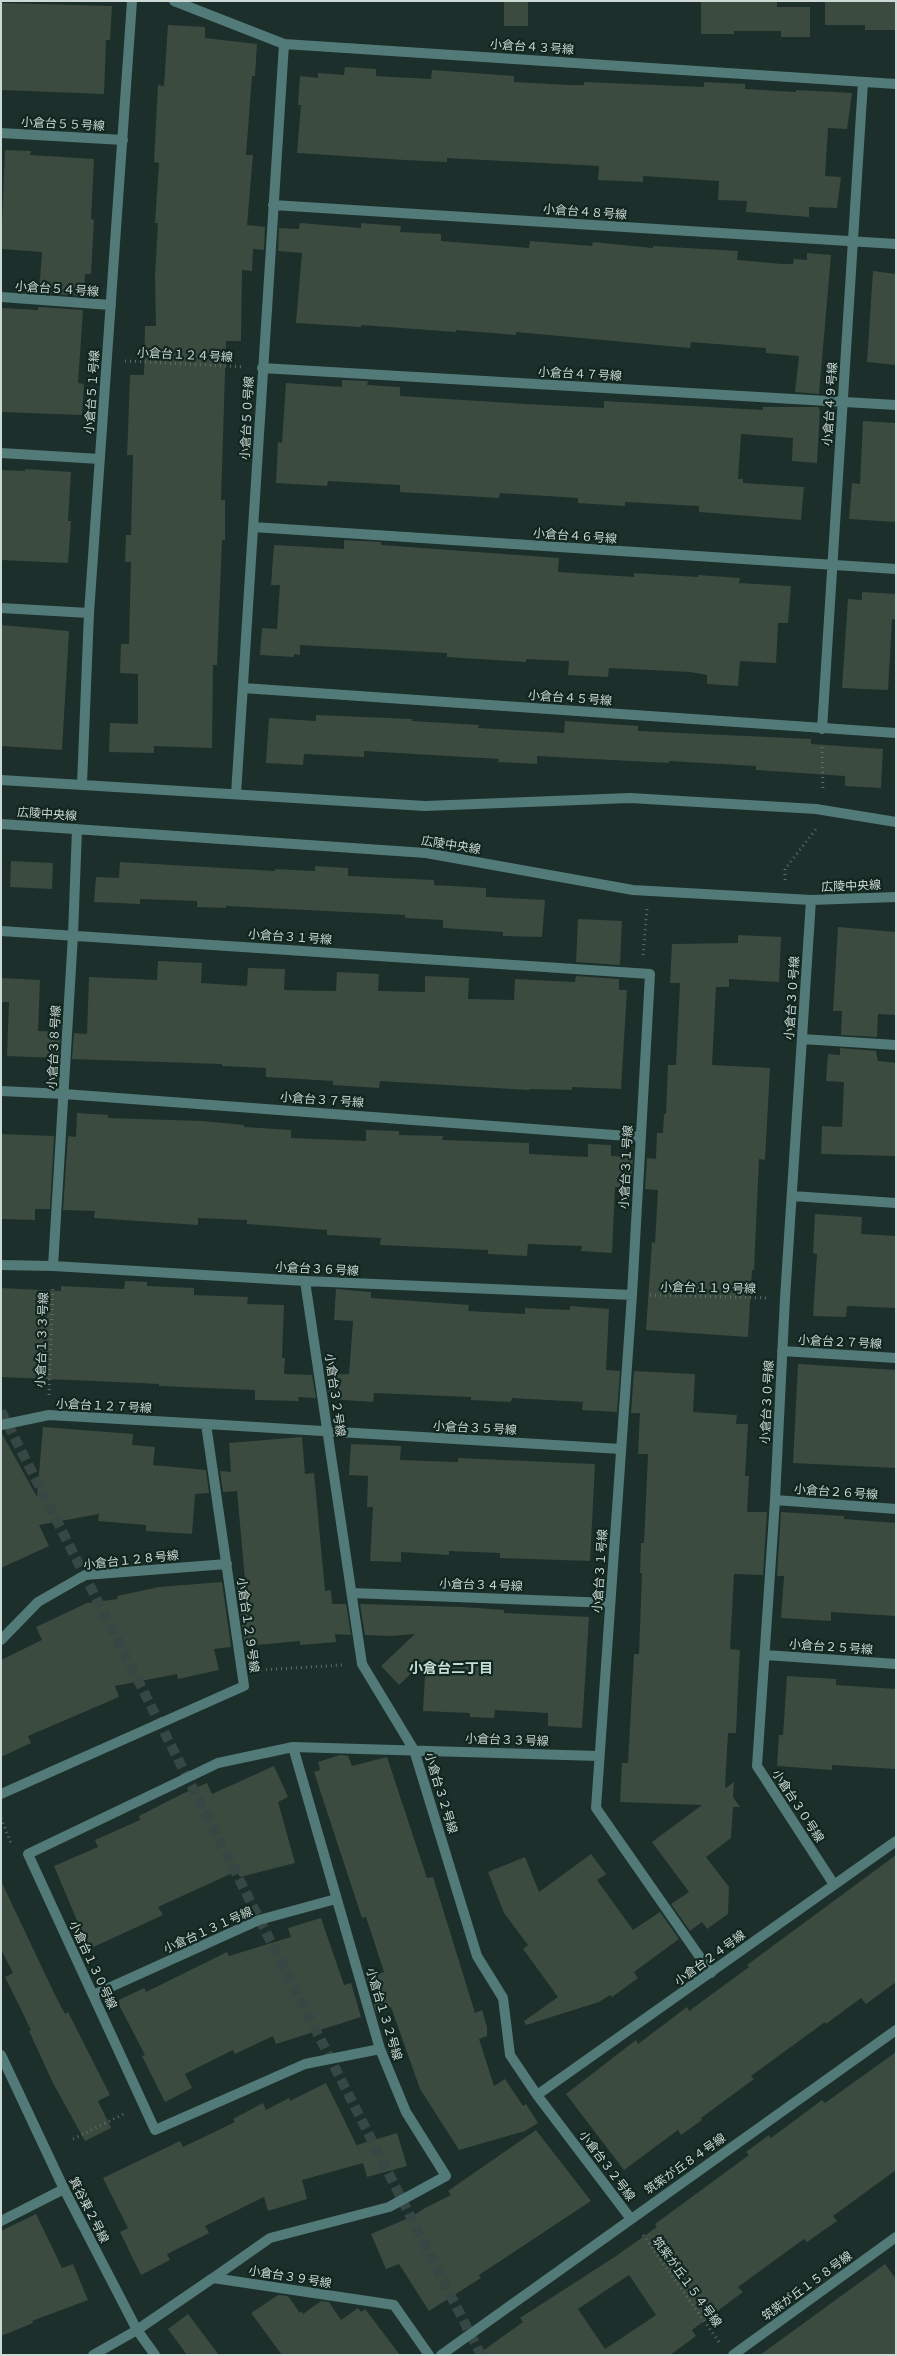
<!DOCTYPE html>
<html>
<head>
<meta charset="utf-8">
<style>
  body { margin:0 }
  #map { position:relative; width:897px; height:2356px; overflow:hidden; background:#1c2f2a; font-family:Ubuntu,sans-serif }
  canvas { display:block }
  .frame { position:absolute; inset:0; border:2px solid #cdd9d5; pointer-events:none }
</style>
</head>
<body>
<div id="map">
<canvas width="897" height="2356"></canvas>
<div class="frame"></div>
</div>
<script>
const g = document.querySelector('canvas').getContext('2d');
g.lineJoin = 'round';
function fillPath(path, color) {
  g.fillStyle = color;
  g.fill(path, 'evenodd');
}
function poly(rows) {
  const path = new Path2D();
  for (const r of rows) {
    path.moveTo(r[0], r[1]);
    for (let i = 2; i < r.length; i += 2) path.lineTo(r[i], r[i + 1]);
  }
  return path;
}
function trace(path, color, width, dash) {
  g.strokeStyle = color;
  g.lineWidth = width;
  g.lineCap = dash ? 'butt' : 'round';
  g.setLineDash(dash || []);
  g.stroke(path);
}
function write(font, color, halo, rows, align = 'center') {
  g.font = font + ' Ubuntu,"Noto Sans JP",sans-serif';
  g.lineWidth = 4.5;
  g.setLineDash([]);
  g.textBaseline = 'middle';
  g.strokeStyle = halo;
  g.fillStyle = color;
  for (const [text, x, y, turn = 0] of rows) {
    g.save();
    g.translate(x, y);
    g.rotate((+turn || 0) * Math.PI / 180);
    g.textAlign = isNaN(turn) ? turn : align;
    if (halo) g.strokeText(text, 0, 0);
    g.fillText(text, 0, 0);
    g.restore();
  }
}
fillPath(poly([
  [504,1,528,1,528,26,504,26],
  [701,1,777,1,777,7,810,7,810,37,781,37,781,31,734,31,734,34,701,34],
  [825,1,896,1,896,30,865,30,865,25,825,25],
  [1,3,112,6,110,40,106,40,104,94,1,90],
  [168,25,205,27,205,38,257,44,255,76,252,76,246,155,253,155,247,225,265,227,264,250,253,249,252,271,242,270,241,341,226,341,221,500,225,500,225,540,222,540,217,665,213,665,212,748,154,746,154,753,109,752,110,723,138,724,138,674,120,673,121,644,129,644,131,562,125,562,126,535,131,535,133,455,127,455,128,433,130,375,144,375,145,326,156,326,155,276,158,223,155,223,159,163,154,162,158,85,164,86],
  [345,67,376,69,376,76,431,79,432,70,514,76,514,82,569,85,584,85,584,82,704,87,704,82,745,84,745,89,796,92,796,90,852,93,847,129,828,128,825,176,841,177,837,208,809,207,809,217,746,212,747,201,718,200,719,181,643,176,643,182,598,180,599,166,447,158,447,162,405,160,297,153,301,105,298,105,300,76,318,78,318,73,344,75],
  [5,150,31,151,30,155,94,159,91,219,94,220,91,274,85,274,84,296,39,293,42,252,1,249],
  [300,223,361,228,361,223,401,226,400,232,441,234,441,241,529,248,530,241,592,246,593,242,653,248,653,246,738,251,737,260,782,264,793,264,794,259,807,260,807,253,831,255,819,394,795,392,799,356,766,353,766,348,691,342,690,348,516,332,516,335,456,330,456,332,361,325,361,327,296,323,302,253,278,251,279,228,299,229],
  [873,271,896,274,896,365,867,362],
  [38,307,83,310,78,383,84,384,82,415,1,412,1,308,38,310],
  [342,380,368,381,367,385,400,387,400,396,526,404,604,408,604,401,763,410,763,407,818,407,820,410,817,463,792,461,793,438,741,434,738,479,743,479,743,483,804,487,801,520,699,512,699,506,625,502,625,506,578,503,578,498,500,493,499,498,400,492,400,485,328,481,327,486,276,483,278,442,282,443,286,383,342,387],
  [863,421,896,423,896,522,849,519,852,483,860,484],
  [25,469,71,472,68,521,71,521,68,563,1,560,1,470,25,471],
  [344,540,381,542,381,545,559,558,558,572,634,577,634,573,698,577,698,575,740,578,739,583,791,586,788,623,778,623,776,663,740,661,738,686,707,684,707,675,690,672,609,668,608,677,568,675,569,661,526,659,526,662,447,657,447,653,300,645,300,655,294,654,294,657,260,655,262,628,277,629,280,585,271,585,274,545,344,549],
  [862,592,896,594,896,620,892,619,888,690,842,688,848,599,862,600],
  [1,625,69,631,62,750,1,746],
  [316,715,412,719,412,721,479,725,478,728,564,733,565,721,638,726,638,731,811,739,811,744,883,749,881,788,845,786,845,776,756,770,756,766,669,761,669,763,537,756,537,764,498,762,499,759,364,751,364,757,304,754,303,765,266,763,269,718,316,721],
  [11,861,53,863,52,889,10,887],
  [120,862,275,871,275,869,315,871,315,866,348,868,348,876,434,880,434,885,486,888,486,897,545,900,542,937,503,936,503,932,443,928,443,920,405,918,405,915,226,906,226,908,197,907,197,901,140,899,140,904,94,902,96,877,119,878],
  [578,919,622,921,620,965,576,962],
  [838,927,896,932,896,1015,878,1014,877,1037,841,1035,842,1011,833,1011],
  [738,935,781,937,779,982,729,979,729,987,716,987,712,1065,770,1068,765,1160,759,1159,754,1270,752,1270,748,1337,646,1330,652,1242,655,1243,658,1190,645,1189,647,1158,656,1159,657,1133,663,1133,664,1114,666,1114,668,1065,676,1065,680,983,670,983,672,944,738,943],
  [158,961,202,963,201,983,247,986,248,968,285,969,284,990,336,991,337,972,379,974,378,991,425,992,425,976,469,978,468,999,514,1000,515,979,575,982,576,976,619,979,619,990,627,990,621,1089,572,1087,572,1090,529,1089,529,1090,380,1081,379,1088,333,1085,333,1081,266,1077,266,1068,222,1066,222,1064,72,1059,74,1033,87,1034,89,977,157,980],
  [2,978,40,980,38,1031,60,1032,59,1058,7,1056,9,1002,1,1002],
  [840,1048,876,1051,878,1061,896,1063,896,1156,821,1154,822,1126,842,1127,844,1082,826,1081,828,1054,840,1055],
  [77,1113,108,1115,108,1118,202,1121,244,1125,244,1127,291,1130,291,1138,366,1141,366,1130,399,1131,399,1135,443,1136,442,1140,529,1143,529,1154,588,1157,588,1144,611,1145,611,1156,633,1157,631,1188,615,1187,612,1253,581,1251,582,1246,528,1244,527,1256,488,1254,488,1250,380,1245,381,1238,327,1235,327,1230,247,1224,247,1220,198,1218,198,1225,94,1218,95,1211,63,1210,68,1136,76,1137],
  [1,1134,54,1136,50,1209,35,1209,35,1220,1,1219],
  [815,1214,862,1217,861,1234,896,1236,896,1308,847,1306,846,1317,813,1316,817,1254,813,1253],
  [125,1281,147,1282,147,1286,194,1288,194,1295,248,1297,247,1304,284,1305,282,1358,285,1358,284,1374,312,1375,316,1398,298,1397,299,1401,255,1400,255,1390,159,1386,159,1384,140,1383,1,1377,1,1288,61,1291,61,1286,124,1289],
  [336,1289,371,1292,371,1298,469,1305,468,1311,525,1314,525,1308,570,1310,570,1306,609,1309,606,1370,620,1371,617,1412,582,1410,583,1402,512,1398,511,1402,471,1400,471,1397,374,1393,373,1402,330,1399,326,1375,349,1374,353,1321,334,1320],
  [798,1364,896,1370,896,1468,793,1463],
  [634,1371,695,1374,693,1412,737,1415,736,1424,748,1424,745,1476,749,1476,747,1512,767,1512,763,1575,734,1574,730,1649,740,1650,738,1687,736,1733,728,1733,725,1786,726,1788,734,1782,733,1797,740,1807,733,1807,731,1838,706,1857,729,1887,728,1914,707,1929,702,1922,690,1931,671,1904,689,1892,652,1842,702,1805,620,1802,622,1763,628,1763,634,1654,639,1654,642,1573,640,1573,641,1543,644,1543,648,1454,638,1454,640,1413,631,1413],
  [43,1427,133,1434,132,1445,155,1447,153,1465,206,1470,209,1493,195,1494,192,1534,146,1531,146,1525,98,1521,99,1514,39,1525,49,1546,1,1568,1,1432,37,1497],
  [302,1437,305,1474,314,1473,325,1591,331,1590,332,1604,346,1604,351,1635,335,1634,336,1642,300,1645,300,1641,245,1646,236,1580,245,1580,237,1491,223,1492,220,1471,231,1472,229,1443],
  [351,1444,401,1446,400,1460,458,1462,458,1458,595,1464,590,1561,500,1558,500,1553,449,1551,449,1555,401,1552,401,1562,370,1561,373,1507,367,1507,368,1476,349,1475],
  [781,1512,844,1516,844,1519,896,1523,896,1616,831,1612,831,1621,781,1618,784,1576,777,1576],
  [222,1582,231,1647,214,1649,219,1670,178,1679,177,1674,115,1686,119,1697,28,1736,31,1743,1,1757,1,1660,42,1640,36,1627,87,1603,118,1599,117,1596,159,1587],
  [360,1604,462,1607,504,1610,504,1613,589,1617,582,1728,548,1726,548,1713,495,1710,494,1718,470,1717,470,1713,423,1711,426,1659,399,1685,381,1666,415,1634,391,1636,365,1635],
  [787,1676,836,1679,836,1685,896,1689,895,1769,832,1765,832,1770,777,1766,779,1735,783,1735],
  [340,1755,348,1756,352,1766,387,1757,427,1878,433,1877,475,2013,482,2010,487,2027,487,2036,479,2039,494,2086,505,2079,523,2106,526,2104,538,2123,525,2131,459,2150,420,2089,391,2007,376,2012,367,1978,384,1972,366,1917,362,1918,314,1772,320,1770,318,1762],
  [274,1766,288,1797,278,1802,295,1863,240,1877,237,1871,158,1907,163,1915,89,1949,54,1866,98,1847,95,1840,140,1820,139,1816,182,1794,207,1783,212,1794],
  [591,1854,606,1874,597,1880,633,1930,660,1912,679,1939,634,1972,638,1978,612,1997,610,1995,599,2002,526,2025,524,2021,558,1997,523,1949,528,1945,504,1913,488,1872,525,1857,539,1892],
  [896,1855,896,1982,866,2004,861,1998,826,2024,825,2022,751,2076,754,2079,701,2118,702,2120,681,2135,678,2130,624,2170,566,2094,636,2040,638,2044,687,2007,689,2011,749,1967,747,1965],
  [1,1881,55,1995,65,2014,68,2012,110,2095,98,2101,111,2128,85,2141,53,2083,29,2031,31,2030,5,1977,13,1973,1,1949],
  [321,1918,344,1985,351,1983,361,2017,276,2044,273,2036,235,2054,233,2050,185,2074,192,2088,165,2102,142,2056,145,2055,117,2001,144,1988,146,1992,227,1952,229,1956,291,1937,288,1928],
  [896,2052,896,2170,833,2216,837,2221,807,2242,804,2239,738,2287,743,2292,692,2330,696,2336,670,2355,477,2355,523,2322,520,2318,616,2256,657,2227,655,2224,749,2155,746,2152,769,2135,771,2138,822,2100,825,2103],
  [629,2275,656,2315,605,2349,578,2309],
  [326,2083,360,2152,357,2145,397,2133,407,2166,367,2177,363,2163,302,2180,307,2199,268,2211,264,2197,205,2226,209,2233,167,2254,170,2260,141,2275,120,2232,128,2228,103,2178,180,2141,183,2147,235,2122,233,2119,263,2103,266,2110,289,2098,290,2101],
  [536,2130,591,2201,479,2275,481,2278,429,2311,399,2264,386,2269,371,2234,411,2217,425,2208,451,2195,448,2191],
  [36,2214,62,2268,73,2264,88,2300,32,2321,33,2323,1,2336,1,2231],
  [885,2264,896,2279,896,2355,760,2355],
  [278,2295,288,2296,300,2313,302,2311,303,2314,321,2301,329,2302,341,2320,358,2308,361,2312,365,2309,400,2355,282,2355,251,2313],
  [188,2314,219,2355,187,2355,168,2329]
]), '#3b4b40');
trace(poly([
  [1,1411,481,2355]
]), '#374844', 10, [10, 5]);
trace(poly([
  [125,361,244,367],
  [822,747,823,791],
  [785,880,785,869,816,829],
  [643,955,647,909],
  [650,1295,766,1298],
  [49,1395,53,1286],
  [261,1670,342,1665],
  [1,1818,12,1846],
  [73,2139,126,2113],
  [643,2235,719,2342]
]), '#5d6e69', 3, [1, 4]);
trace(poly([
  [174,1,284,44,896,84],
  [1,133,123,140],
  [273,205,896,244],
  [1,297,111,305],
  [262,368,896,405],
  [1,453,100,459],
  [253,527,896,569],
  [1,608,89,613],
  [243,688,896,733],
  [822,729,863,82],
  [1,780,425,806,630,798,816,809,896,822],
  [82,784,89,613,132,1],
  [236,794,284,44],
  [1,824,426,853,633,890,811,900,896,897],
  [811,900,785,1298,775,1500,757,1766,833,1883],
  [1,931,650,974,632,1295,596,1808,711,1973],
  [802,1039,896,1045],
  [1,1091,64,1094,641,1137],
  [792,1196,896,1203],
  [1,1265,53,1266,305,1281,632,1295],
  [53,1266,73,935,77,829],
  [305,1281,362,1664,414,1750,477,1956,503,1998,510,2055,537,2095,631,2219],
  [782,1351,896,1358],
  [1,1425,49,1415,206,1424],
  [775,1500,896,1509],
  [352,1593,610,1603],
  [1,1640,38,1602,85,1575,227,1564],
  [765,1655,896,1664],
  [293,1747,218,1763,28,1854,155,2130,305,2064,380,2049],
  [1,1794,244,1686,206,1424,621,1449],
  [93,1995,259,1920,336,1899],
  [537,2095,896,1841],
  [1,2221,64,2189],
  [213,2278,270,2238,389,2207,446,2176,406,2112,380,2049,293,1747,599,1756],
  [93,2355,137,2330,213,2278,394,2305,429,2355],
  [441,2355,896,2030],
  [733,2355,896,2237]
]), '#527a78', 10);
trace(poly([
  [1,2055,64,2189,137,2330,155,2355]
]), '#527a78', 10);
write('12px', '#cdd9d5', '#122620', [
  ["小倉台４３号線",532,47,4],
  ["小倉台５５号線",63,124,3],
  ["小倉台４８号線",585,212,4],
  ["小倉台５４号線",57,289,4],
  ["小倉台１２４号線",185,355,3],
  ["小倉台４７号線",580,374,3],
  ["小倉台５１号線",92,392,-86],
  ["小倉台４９号線",830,404,-86],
  ["小倉台５０号線",247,418,-87],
  ["小倉台４６号線",575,536,4],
  ["小倉台４５号線",570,698,4],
  ["広陵中央線",47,814,4],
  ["広陵中央線",451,845,9],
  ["広陵中央線",851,886,-2],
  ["小倉台３１号線",290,937,4],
  ["小倉台３０号線",792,998,-86],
  ["小倉台３８号線",54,1047,-87],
  ["小倉台３７号線",322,1100,4],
  ["小倉台３１号線",626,1167,-87],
  ["小倉台３６号線",317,1269,3],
  ["小倉台１１９号線",708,1288,1],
  ["小倉台１３３号線",42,1340,-88],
  ["小倉台２７号線",840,1342,3],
  ["小倉台３２号線",335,1395,82],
  ["小倉台３０号線",767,1402,-87],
  ["小倉台１２７号線",104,1406,3],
  ["小倉台３５号線",475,1428,3],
  ["小倉台２６号線",836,1492,4],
  ["小倉台１２８号線",131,1560,-6],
  ["小倉台３１号線",600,1571,-86],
  ["小倉台３４号線",481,1585,2],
  ["小倉台１２９号線",248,1625,82],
  ["小倉台２５号線",831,1647,4],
  ["小倉台３３号線",507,1740,2],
  ["小倉台３２号線",441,1793,73],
  ["小倉台３０号線",798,1806,57],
  ["小倉台１３１号線",208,1930,-24],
  ["小倉台２４号線",710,1958,-36],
  ["小倉台１３０号線",93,1965,65],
  ["小倉台１３２号線",384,2014,73],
  ["筑紫が丘８４号線",685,2164,-35],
  ["小倉台３２号線",607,2166,53],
  ["箕谷東２号線",89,2210,63],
  ["小倉台３９号線",290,2277,9],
  ["筑紫が丘１５４号線",687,2282,54],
  ["筑紫が丘１５８号線",807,2286,-36]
]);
write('bold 14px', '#c5ddd5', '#122620', [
  ["小倉台二丁目",451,1668]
]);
</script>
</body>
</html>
